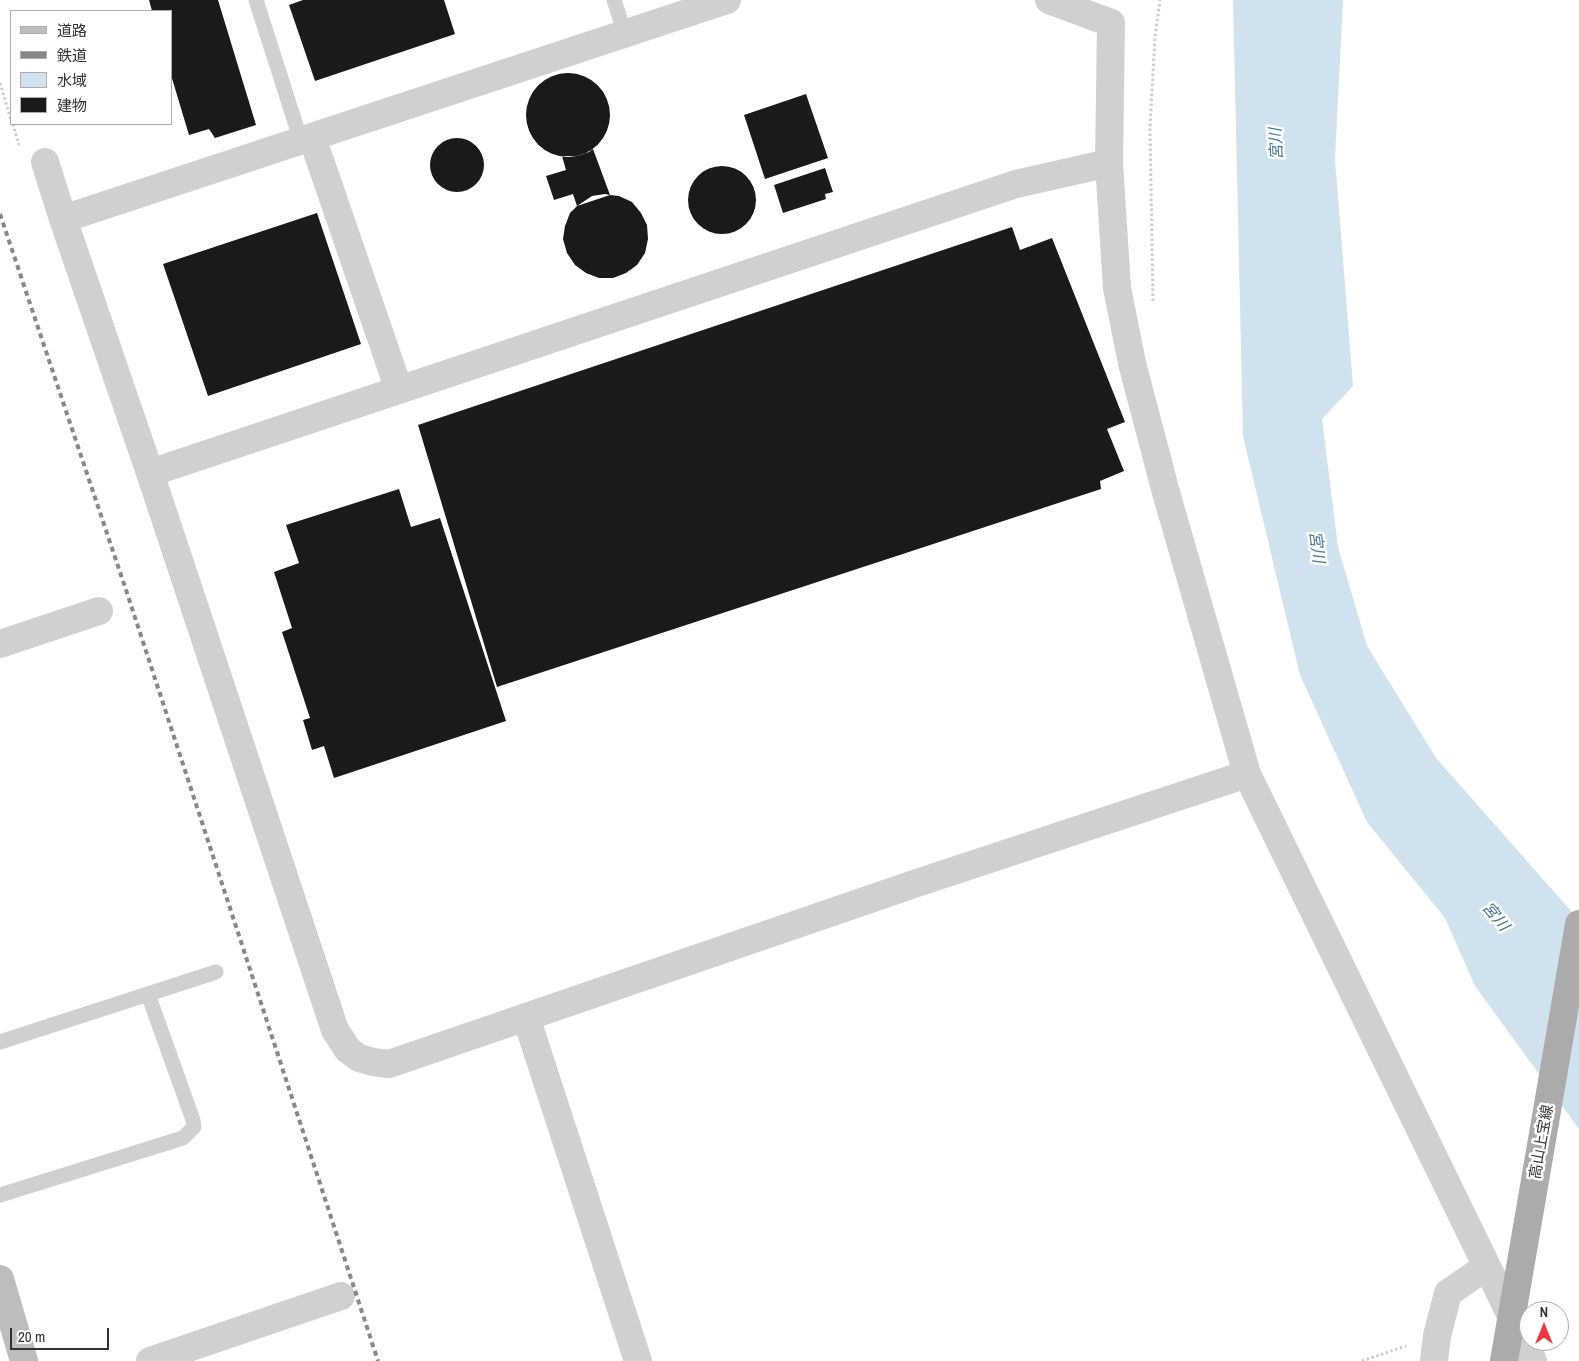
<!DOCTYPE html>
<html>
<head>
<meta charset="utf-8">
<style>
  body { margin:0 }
  #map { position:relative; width:1579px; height:1361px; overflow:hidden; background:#fff; font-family:"Archivo Narrow","Noto Sans JP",sans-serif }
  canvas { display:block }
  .legend { position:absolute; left:10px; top:10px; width:162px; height:115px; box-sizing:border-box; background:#fff; border:1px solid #adadad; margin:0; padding:6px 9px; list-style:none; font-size:15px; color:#333 }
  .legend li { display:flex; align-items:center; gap:10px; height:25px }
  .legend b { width:25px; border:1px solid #adadad }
  .north { position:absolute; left:1519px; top:1301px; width:50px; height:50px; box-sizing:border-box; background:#fff; border:1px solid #adadad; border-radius:50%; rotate:0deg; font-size:14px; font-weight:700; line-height:20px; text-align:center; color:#333 }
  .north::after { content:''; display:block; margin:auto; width:18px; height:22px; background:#e63946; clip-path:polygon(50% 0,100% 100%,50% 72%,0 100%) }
  .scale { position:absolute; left:10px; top:1328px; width:99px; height:22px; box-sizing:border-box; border:2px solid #333; border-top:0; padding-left:6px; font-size:15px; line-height:18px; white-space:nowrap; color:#333; -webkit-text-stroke:4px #fff; paint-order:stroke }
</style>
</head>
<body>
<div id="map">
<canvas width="1579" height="1361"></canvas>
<ul class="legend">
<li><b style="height:6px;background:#bdbdbd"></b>道路</li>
<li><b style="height:6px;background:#888"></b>鉄道</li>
<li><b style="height:14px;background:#cfe2ee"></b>水域</li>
<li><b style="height:14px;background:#1a1a1a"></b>建物</li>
</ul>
<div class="north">N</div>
<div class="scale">20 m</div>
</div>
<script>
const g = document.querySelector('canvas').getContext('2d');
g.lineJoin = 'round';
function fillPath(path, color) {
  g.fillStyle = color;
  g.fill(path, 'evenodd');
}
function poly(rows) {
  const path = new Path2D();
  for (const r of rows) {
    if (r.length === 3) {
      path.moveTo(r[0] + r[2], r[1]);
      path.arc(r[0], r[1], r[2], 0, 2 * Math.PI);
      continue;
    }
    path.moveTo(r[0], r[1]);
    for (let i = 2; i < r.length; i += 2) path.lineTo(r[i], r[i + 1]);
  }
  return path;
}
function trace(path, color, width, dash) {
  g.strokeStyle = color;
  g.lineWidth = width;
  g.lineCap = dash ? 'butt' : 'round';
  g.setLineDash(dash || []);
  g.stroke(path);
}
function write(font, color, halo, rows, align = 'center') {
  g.font = font + ' "Archivo Narrow","Noto Sans JP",sans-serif';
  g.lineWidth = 5;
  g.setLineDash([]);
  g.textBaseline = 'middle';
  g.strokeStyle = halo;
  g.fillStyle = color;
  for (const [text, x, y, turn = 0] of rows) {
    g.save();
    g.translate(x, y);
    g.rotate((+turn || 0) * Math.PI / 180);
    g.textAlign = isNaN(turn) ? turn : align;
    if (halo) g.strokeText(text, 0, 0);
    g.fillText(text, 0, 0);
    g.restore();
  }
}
fillPath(poly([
  [1233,0,1343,0,1335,159,1353,386,1322,419,1338,547,1367,646,1436,758,1579,920,1579,1129,1475,986,1445,918,1367,822,1300,675,1243,436]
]), '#cfe2ee');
fillPath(poly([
  [149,0,218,0,256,125,215,138,209,129,189,135,171,75,171,11,152,11],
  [303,0,444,0,455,34,315,81,289,5],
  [568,115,42],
  [806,94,828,158,765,179,744,115],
  [457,165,27],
  [593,149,610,195,605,194,592,196,577,206,610,195,619,196,632,202,641,213,647,225,648,239,645,253,637,265,626,273,613,278,599,278,586,273,575,265,567,253,563,239,565,226,570,213,577,206,573,194,554,200,546,176,566,170,562,156,576,156,589,152],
  [722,200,34],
  [825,168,833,192,825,194,826,199,783,213,774,185],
  [317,213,361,344,208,396,163,264],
  [1012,227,1020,250,1052,238,1125,422,1107,429,1124,471,1100,481,1101,489,497,687,418,425],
  [399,489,411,527,440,518,506,721,334,778,324,746,312,750,303,720,310,718,282,632,292,628,274,572,299,563,286,525]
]), '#1a1a1a');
trace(poly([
  [0,83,11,120],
  [13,124,19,145],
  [1153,301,1150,128,1155,37,1160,0],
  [1362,1361,1406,1346]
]), '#cdcdcd', 3, [2.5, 2.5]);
trace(poly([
  [256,0,301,141],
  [614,0,625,34],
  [0,1042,216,972],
  [0,1195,183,1138,194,1127,193,1120,148,994]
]), '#d0d0d0', 15);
trace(poly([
  [727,0,63,219,150,473,335,1030,348,1050,359,1058,373,1062,389,1064,917,883,1247,774],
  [1049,0,1111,23,1109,163,1117,288,1132,363,1165,489,1247,774,1533,1361],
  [312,137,399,390],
  [45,162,63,219],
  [150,473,1016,184,1109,163],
  [0,644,99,611],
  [526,1017,638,1361],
  [150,1361,341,1296],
  [1434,1361,1437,1336,1448,1293,1486,1267]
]), '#d0d0d0', 28);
trace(poly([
  [0,1279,24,1361]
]), '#bdbdbd', 28);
trace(poly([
  [0,214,128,596,378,1361]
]), '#888', 4, [5, 4]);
trace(poly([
  [1504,1361,1579,924]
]), '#ababab', 28);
write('15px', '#333', '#fff', [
  ["高山上宝線",1542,1142,-80]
]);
write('italic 16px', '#3f7597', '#fff', [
  ["宮川",1277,144,-93],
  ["宮川",1316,547,83],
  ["宮川",1495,917,50]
]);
</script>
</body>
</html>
